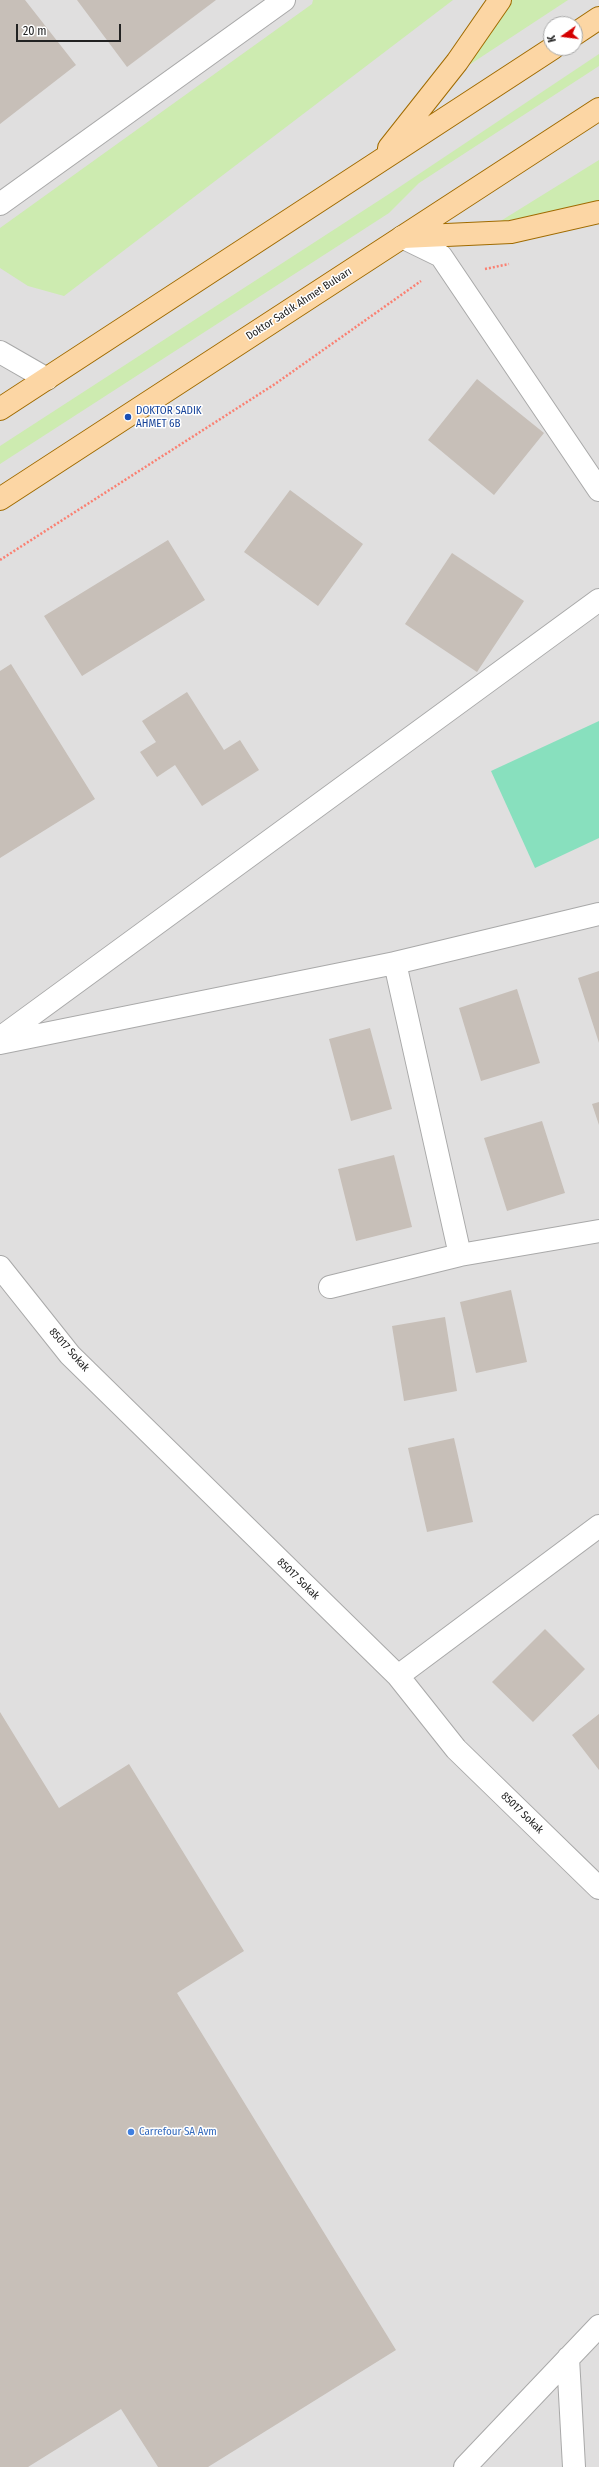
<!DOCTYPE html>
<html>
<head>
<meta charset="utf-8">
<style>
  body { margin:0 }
  #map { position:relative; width:599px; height:2467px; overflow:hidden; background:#f2efe9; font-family:"Fira Sans Condensed",sans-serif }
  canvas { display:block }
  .north { position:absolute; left:543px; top:16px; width:40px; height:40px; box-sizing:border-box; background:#fff; border:1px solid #a7a7a7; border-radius:50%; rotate:256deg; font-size:11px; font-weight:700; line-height:16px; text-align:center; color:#222 }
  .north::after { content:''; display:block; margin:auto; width:14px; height:18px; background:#d40000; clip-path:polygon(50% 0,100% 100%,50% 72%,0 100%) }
  .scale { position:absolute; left:16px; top:24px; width:105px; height:18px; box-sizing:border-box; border:2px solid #222; border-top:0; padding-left:5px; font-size:12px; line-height:14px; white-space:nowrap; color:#222; -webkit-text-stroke:3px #fff; paint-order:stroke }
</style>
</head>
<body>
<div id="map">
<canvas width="599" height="2467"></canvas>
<div class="north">K</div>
<div class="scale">20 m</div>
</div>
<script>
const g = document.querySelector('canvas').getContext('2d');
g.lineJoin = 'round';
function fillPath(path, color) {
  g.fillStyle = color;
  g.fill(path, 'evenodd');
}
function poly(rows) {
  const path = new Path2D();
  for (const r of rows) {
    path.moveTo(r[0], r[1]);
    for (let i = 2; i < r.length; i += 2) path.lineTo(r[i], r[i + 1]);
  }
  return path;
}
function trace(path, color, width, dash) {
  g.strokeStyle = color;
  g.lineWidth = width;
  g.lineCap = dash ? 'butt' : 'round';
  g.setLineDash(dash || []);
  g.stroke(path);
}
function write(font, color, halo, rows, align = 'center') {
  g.font = font + ' "Fira Sans Condensed",sans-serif';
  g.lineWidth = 3;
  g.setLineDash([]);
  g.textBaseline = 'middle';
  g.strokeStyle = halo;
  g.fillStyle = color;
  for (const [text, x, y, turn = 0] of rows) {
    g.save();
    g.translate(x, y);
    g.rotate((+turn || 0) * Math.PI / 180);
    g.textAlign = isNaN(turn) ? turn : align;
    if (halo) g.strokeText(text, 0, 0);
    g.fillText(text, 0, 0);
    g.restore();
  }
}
fillPath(poly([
  [0,0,599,0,599,2467,0,2467],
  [551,24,575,24,575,48,551,48]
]), '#e0dfdf');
fillPath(poly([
  [313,0,453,0,64,296,28,286,0,268,0,228,312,4],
  [508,0,568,0,466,67],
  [599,54,599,66,419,183,389,213,0,464,0,446,389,194],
  [599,160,599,203,499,222]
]), '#cdebb0');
fillPath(poly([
  [599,721,599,838,535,868,491,771]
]), '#88e0be');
fillPath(poly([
  [0,0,25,0,76,65,0,124],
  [77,0,216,0,127,67],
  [477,379,544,433,494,495,428,440],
  [290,490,363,544,318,606,244,552],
  [168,540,205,600,82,676,44,616],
  [452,553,524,601,477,672,405,624],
  [11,664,95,799,0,858,0,671],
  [187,692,224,750,240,740,259,770,202,806,175,765,157,777,140,752,156,742,142,721],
  [599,971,599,1043,578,978],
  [517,989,540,1063,481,1081,459,1008],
  [370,1028,392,1109,351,1121,329,1039],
  [599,1102,599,1125,592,1104],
  [542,1121,565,1193,507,1211,484,1138],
  [394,1155,412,1227,356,1241,338,1169],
  [511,1290,527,1362,476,1373,460,1302],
  [445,1317,457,1391,404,1401,392,1326],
  [454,1438,473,1522,427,1532,408,1448],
  [545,1629,585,1669,533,1722,492,1682],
  [0,1712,59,1808,129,1764,244,1951,177,1993,396,2350,208,2467,158,2467,121,2409,28,2467,0,2467],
  [599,1714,599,1770,572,1735]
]), '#c7bfb8');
const minor = poly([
  [0,204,284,0],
  [402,237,441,256,599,490],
  [0,352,47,379],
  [0,1038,599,600],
  [0,1043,395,963],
  [460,1255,395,963,599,914],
  [0,1267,70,1355,398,1676,456,1749,599,1888],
  [330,1287,460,1255,599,1231],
  [398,1676,599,1526],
  [568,2358,574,2467],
  [465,2467,599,2326]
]);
const major = poly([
  [575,34,599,18],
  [389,148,457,62,500,0],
  [403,237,511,232,599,212],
  [0,409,553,48],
  [0,499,599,109]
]);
trace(minor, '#a9a9a9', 24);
trace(major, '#a06b00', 24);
trace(poly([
  [485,269,509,264],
  [0,560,275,384,421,281]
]), '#fa8072', 2.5, [2, 2]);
trace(minor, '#fff', 22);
trace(major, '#fcd6a4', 22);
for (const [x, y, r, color] of [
  [128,417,4,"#1a4fb4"],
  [131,2132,4,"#3f7fe0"]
]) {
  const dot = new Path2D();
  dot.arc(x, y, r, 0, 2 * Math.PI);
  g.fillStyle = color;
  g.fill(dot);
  trace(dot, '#fff', 1.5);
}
write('11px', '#222', '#fff', [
  ["Doktor Sadık Ahmet Bulvarı",299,304,-33],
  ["85017 Sokak",69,1350,48],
  ["85017 Sokak",298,1579,44],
  ["85017 Sokak",522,1813,44]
]);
write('11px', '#164399', '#fff', [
  ["DOKTOR SADIK",136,411],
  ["AHMET 6B",136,424]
], 'left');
write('11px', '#366cbe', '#fff', [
  ["Carrefour SA Avm",139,2132]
], 'left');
</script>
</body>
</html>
